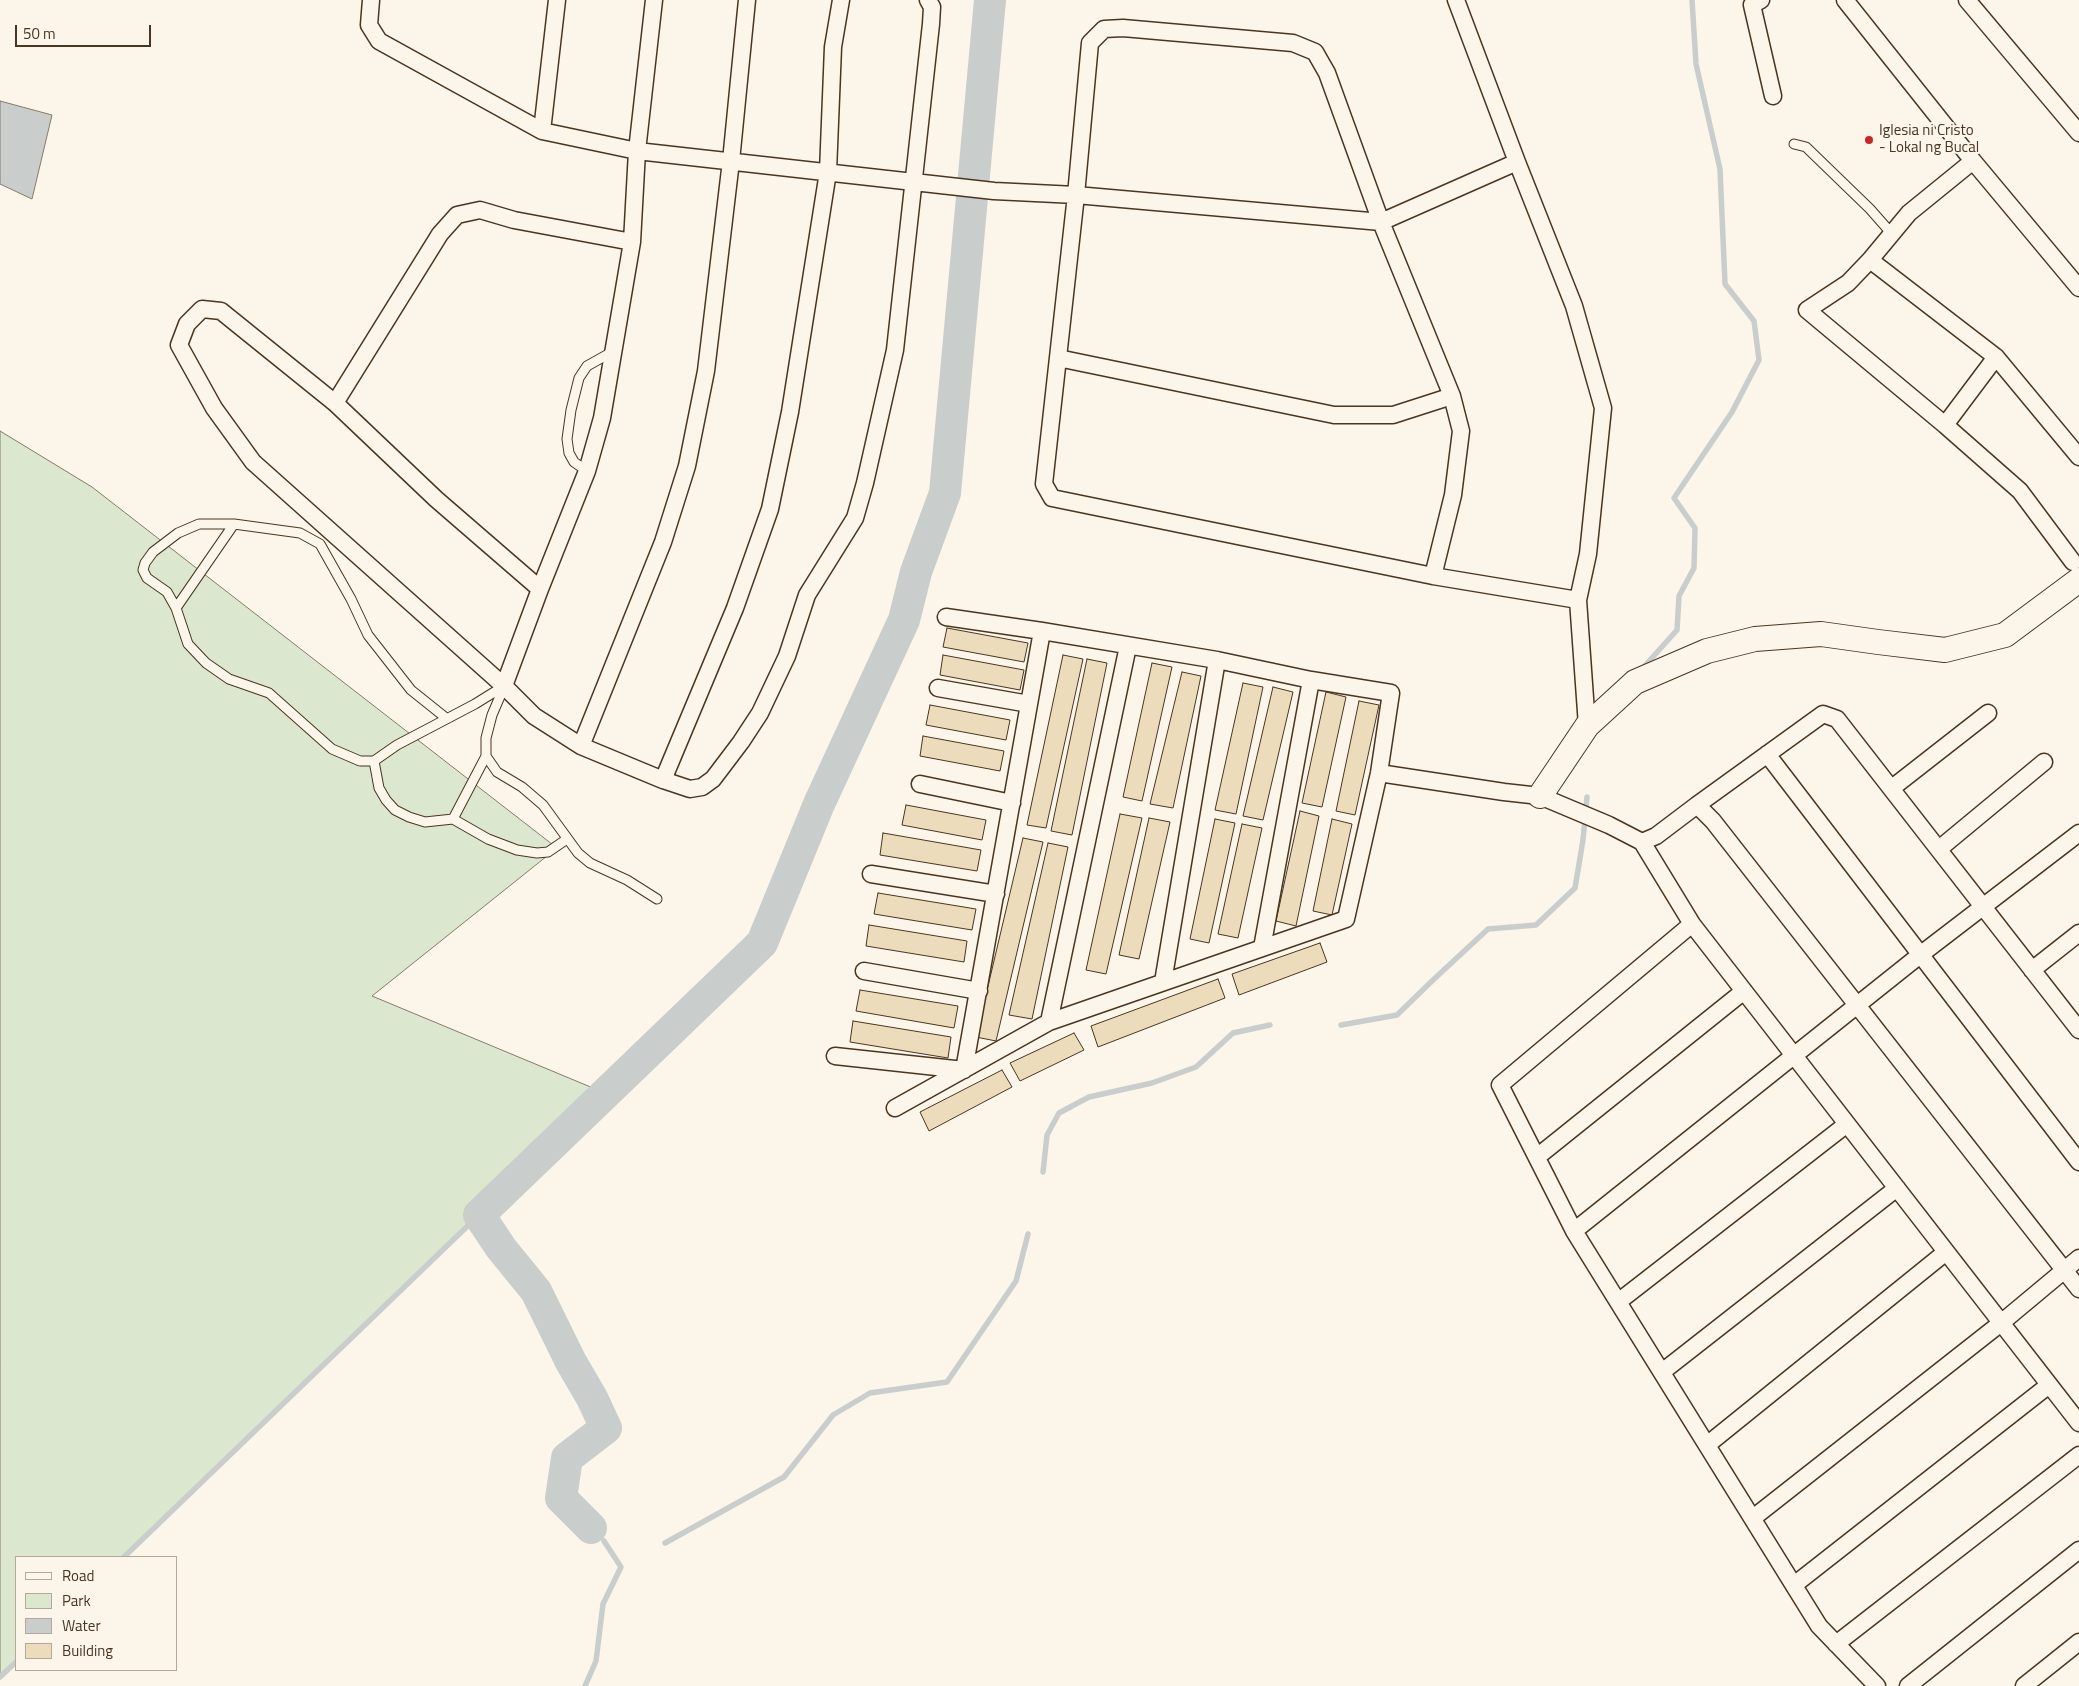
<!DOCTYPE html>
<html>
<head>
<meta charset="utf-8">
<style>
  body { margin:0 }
  #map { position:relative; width:2079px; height:1686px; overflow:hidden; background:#fbf6e9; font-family:"Titillium Web",sans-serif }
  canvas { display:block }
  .legend { position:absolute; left:15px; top:1556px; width:162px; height:115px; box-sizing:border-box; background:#fbf6e9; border:1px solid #b4a999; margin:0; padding:6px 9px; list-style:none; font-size:15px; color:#4a3520 }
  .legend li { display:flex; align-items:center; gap:10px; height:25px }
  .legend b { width:25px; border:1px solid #b4a999 }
  .scale { position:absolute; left:15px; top:25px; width:136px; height:22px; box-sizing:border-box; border:2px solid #4a3520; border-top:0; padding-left:6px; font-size:15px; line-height:18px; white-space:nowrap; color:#4a3520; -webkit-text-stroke:4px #fbf6e9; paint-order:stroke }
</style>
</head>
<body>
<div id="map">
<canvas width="2079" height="1686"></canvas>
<ul class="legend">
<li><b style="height:6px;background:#fbf6e9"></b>Road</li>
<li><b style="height:14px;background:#dce7d0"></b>Park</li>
<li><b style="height:14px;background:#c9cecd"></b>Water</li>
<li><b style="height:14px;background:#ecdcbc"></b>Building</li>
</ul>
<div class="scale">50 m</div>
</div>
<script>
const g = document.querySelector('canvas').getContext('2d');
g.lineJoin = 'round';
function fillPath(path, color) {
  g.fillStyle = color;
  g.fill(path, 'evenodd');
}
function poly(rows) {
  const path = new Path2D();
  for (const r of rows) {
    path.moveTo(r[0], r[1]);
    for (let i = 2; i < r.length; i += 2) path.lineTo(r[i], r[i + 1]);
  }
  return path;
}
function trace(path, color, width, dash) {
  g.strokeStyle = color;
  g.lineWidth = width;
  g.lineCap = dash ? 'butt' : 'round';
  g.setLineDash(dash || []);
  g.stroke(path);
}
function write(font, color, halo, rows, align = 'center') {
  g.font = font + ' "Titillium Web",sans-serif';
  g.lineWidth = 4;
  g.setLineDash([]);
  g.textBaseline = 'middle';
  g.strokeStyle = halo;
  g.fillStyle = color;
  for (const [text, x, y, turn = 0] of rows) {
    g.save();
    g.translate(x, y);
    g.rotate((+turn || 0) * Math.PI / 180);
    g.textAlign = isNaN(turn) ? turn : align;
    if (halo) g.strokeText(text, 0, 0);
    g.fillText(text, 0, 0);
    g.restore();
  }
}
const green = poly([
  [0,431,92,487,557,848,372,996,605,1093,124,1557,16,1557,16,1662,0,1677,0,431]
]);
fillPath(green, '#dce7d0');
trace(green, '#887966', 1);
const water = poly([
  [0,101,52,115,32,199,0,184,0,101]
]);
fillPath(water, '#c9cecd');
trace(water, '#887966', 1);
trace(poly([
  [1642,669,1677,630,1679,596,1694,568,1695,528,1674,498,1732,412,1759,360,1754,321,1725,284,1720,169,1696,64,1692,0],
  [1341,1025,1397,1015,1433,980,1488,929,1536,925,1575,888,1583,840,1587,797],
  [1043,1172,1047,1135,1059,1113,1089,1097,1152,1083,1196,1067,1233,1033,1270,1025],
  [665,1543,784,1477,833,1415,870,1393,947,1382,1016,1281,1028,1234],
  [124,1557,479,1215],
  [0,1677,16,1662],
  [585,1686,596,1661,603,1604,621,1567,604,1541]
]), '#c9cecd', 5.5);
trace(poly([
  [591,1528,561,1498,567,1458,606,1428,592,1398,571,1362,536,1291,501,1248,479,1215,762,943,819,804,904,620,916,572,945,493,990,0]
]), '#c9cecd', 32);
const building = poly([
  [947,628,1028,643,1024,662,943,647,947,628],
  [943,655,1024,670,1020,690,940,675,943,655],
  [1063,655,1083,659,1046,828,1027,825,1063,655],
  [1087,659,1107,663,1072,835,1051,831,1087,659],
  [1152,663,1172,667,1142,801,1123,797,1152,663],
  [1182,672,1201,676,1173,808,1150,804,1182,672],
  [1243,683,1263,687,1236,814,1215,810,1243,683],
  [1273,687,1293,692,1263,820,1243,816,1273,687],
  [1326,692,1346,697,1322,807,1302,803,1326,692],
  [1359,701,1379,705,1355,815,1336,811,1359,701],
  [930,705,1010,720,1006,740,926,725,930,705],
  [923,736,1004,751,1000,771,920,756,923,736],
  [906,805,986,820,982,840,902,825,906,805],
  [1300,811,1319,816,1296,926,1276,921,1300,811],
  [1120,814,1142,818,1106,974,1086,970,1120,814],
  [1149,818,1170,822,1139,959,1119,955,1149,818],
  [1215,819,1235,823,1209,943,1190,939,1215,819],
  [1332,819,1352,824,1332,915,1313,911,1332,819],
  [1242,824,1262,828,1238,938,1218,934,1242,824],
  [883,833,981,850,977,871,880,855,883,833],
  [1023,838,1043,842,996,1041,976,1037,1023,838],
  [1048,843,1068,847,1032,1019,1009,1015,1048,843],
  [878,893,976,909,972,930,874,914,878,893],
  [869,925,967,941,964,962,866,946,869,925],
  [1320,943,1327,962,1239,995,1232,974,1320,943],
  [1218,979,1225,998,1098,1047,1091,1026,1218,979],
  [860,990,958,1006,954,1028,856,1011,860,990],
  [853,1021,951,1037,948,1058,850,1042,853,1021],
  [1074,1033,1084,1050,1020,1081,1010,1063,1074,1033],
  [1002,1070,1012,1087,929,1131,920,1112,1002,1070]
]);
fillPath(building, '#ecdcbc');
trace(building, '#4a3520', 1);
const lane = poly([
  [1794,144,1806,147,1870,209,1892,234],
  [587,471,574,462,569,453,567,439,571,410,579,378,587,366,612,352],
  [176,608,234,524],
  [504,687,492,715,486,738,486,756,497,772,522,787,543,805,578,853,590,863,627,880,657,899],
  [446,718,411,690,368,635,351,599,320,544,300,533,234,524,199,524,178,533,153,552,145,563,143,570,147,578,167,592,176,608,188,644,206,663,229,679,269,693,332,749,360,761,374,761,397,745,475,704,504,686],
  [374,761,379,788,386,800,395,810,409,817,425,822,453,819,488,839,517,850,537,853,548,852,567,839],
  [453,819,486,756]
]);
const street = poly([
  [371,0,369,25,379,41,542,131,637,151,994,191,1076,195,1381,222,1517,162],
  [654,0,637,151,632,242,602,418,587,471,540,589,436,499,335,403,221,311,202,309,187,324,179,345,214,408,253,462,504,686,534,716,581,746,663,780,690,789,702,787,713,779,741,742,760,713,787,656,807,595,855,518,865,483,895,350,931,24,932,7,928,0],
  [1456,0,1517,162,1574,306,1603,408,1588,554,1578,600,1587,726],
  [1761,0,1752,5,1773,96],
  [1845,0,1973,161,2079,288],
  [1967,0,2079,133],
  [542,131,557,0],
  [1973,161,1909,213,1870,260,1848,283,1807,310,1945,425,2020,491,2073,562],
  [1870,260,1996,357,2079,457],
  [1058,358,1334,415,1393,415,1452,396],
  [335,403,440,234,457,215,480,210,514,220,632,242],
  [1945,425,1996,357],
  [1433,576,1453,495,1461,431,1452,396,1381,222,1327,73,1315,52,1293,43,1123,28,1104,29,1090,43,1076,195,1044,484,1052,498,1433,576,1578,600],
  [946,617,1042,631,1217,660,1311,680,1391,693,1379,773,1346,919,1049,1022,1128,646],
  [504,686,540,589],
  [938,688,1029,704],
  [581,746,663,542,687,466,706,371,731,161,747,0],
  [1767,754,2079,1162],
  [1379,773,1504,792,1540,796,1609,825,1642,842,1692,924,2079,1423],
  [663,780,735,608,770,509,790,412,828,172,833,47,841,0],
  [920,784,1012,803],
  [1892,788,1988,713],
  [1697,805,1823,714,1837,719,2079,1030],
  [1642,842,1656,836,1697,805,1713,821,2079,1289],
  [1939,849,2044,762],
  [871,874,996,894],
  [1692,924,1500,1085,1574,1231,1819,1626,1877,1686],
  [1262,948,1311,680],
  [2032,970,2079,933],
  [864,971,979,991],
  [1163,982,1217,660],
  [835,1056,964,1070,1042,631],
  [895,1108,1049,1022],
  [1537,1157,1744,991],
  [1574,1231,1920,955,2079,833],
  [1618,1302,1847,1124],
  [1662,1372,1897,1188],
  [1707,1445,1946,1252],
  [1753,1518,2001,1323,2079,1258],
  [1794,1585,2049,1385],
  [1836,1644,2079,1455],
  [1908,1686,2079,1550],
  [2024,1686,2079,1642]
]);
const secondary = poly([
  [1540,796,1587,726,1635,682,1707,651,1755,639,1821,634,1878,642,1945,650,2005,635,2079,580]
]);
trace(lane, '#4a3520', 11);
trace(street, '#4a3520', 19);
trace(secondary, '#4a3520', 26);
trace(lane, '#fbf6e9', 9);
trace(street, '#fbf6e9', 16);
trace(secondary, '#fbf6e9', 24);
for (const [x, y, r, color] of [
  [1869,140,5,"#c62828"]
]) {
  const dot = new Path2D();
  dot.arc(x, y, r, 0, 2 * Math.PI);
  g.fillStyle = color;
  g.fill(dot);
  trace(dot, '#fbf6e9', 2);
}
write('15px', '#4a3520', '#fbf6e9', [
  ["Iglesia ni Cristo",1879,131],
  ["- Lokal ng Bucal",1879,148]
], 'left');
</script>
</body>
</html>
